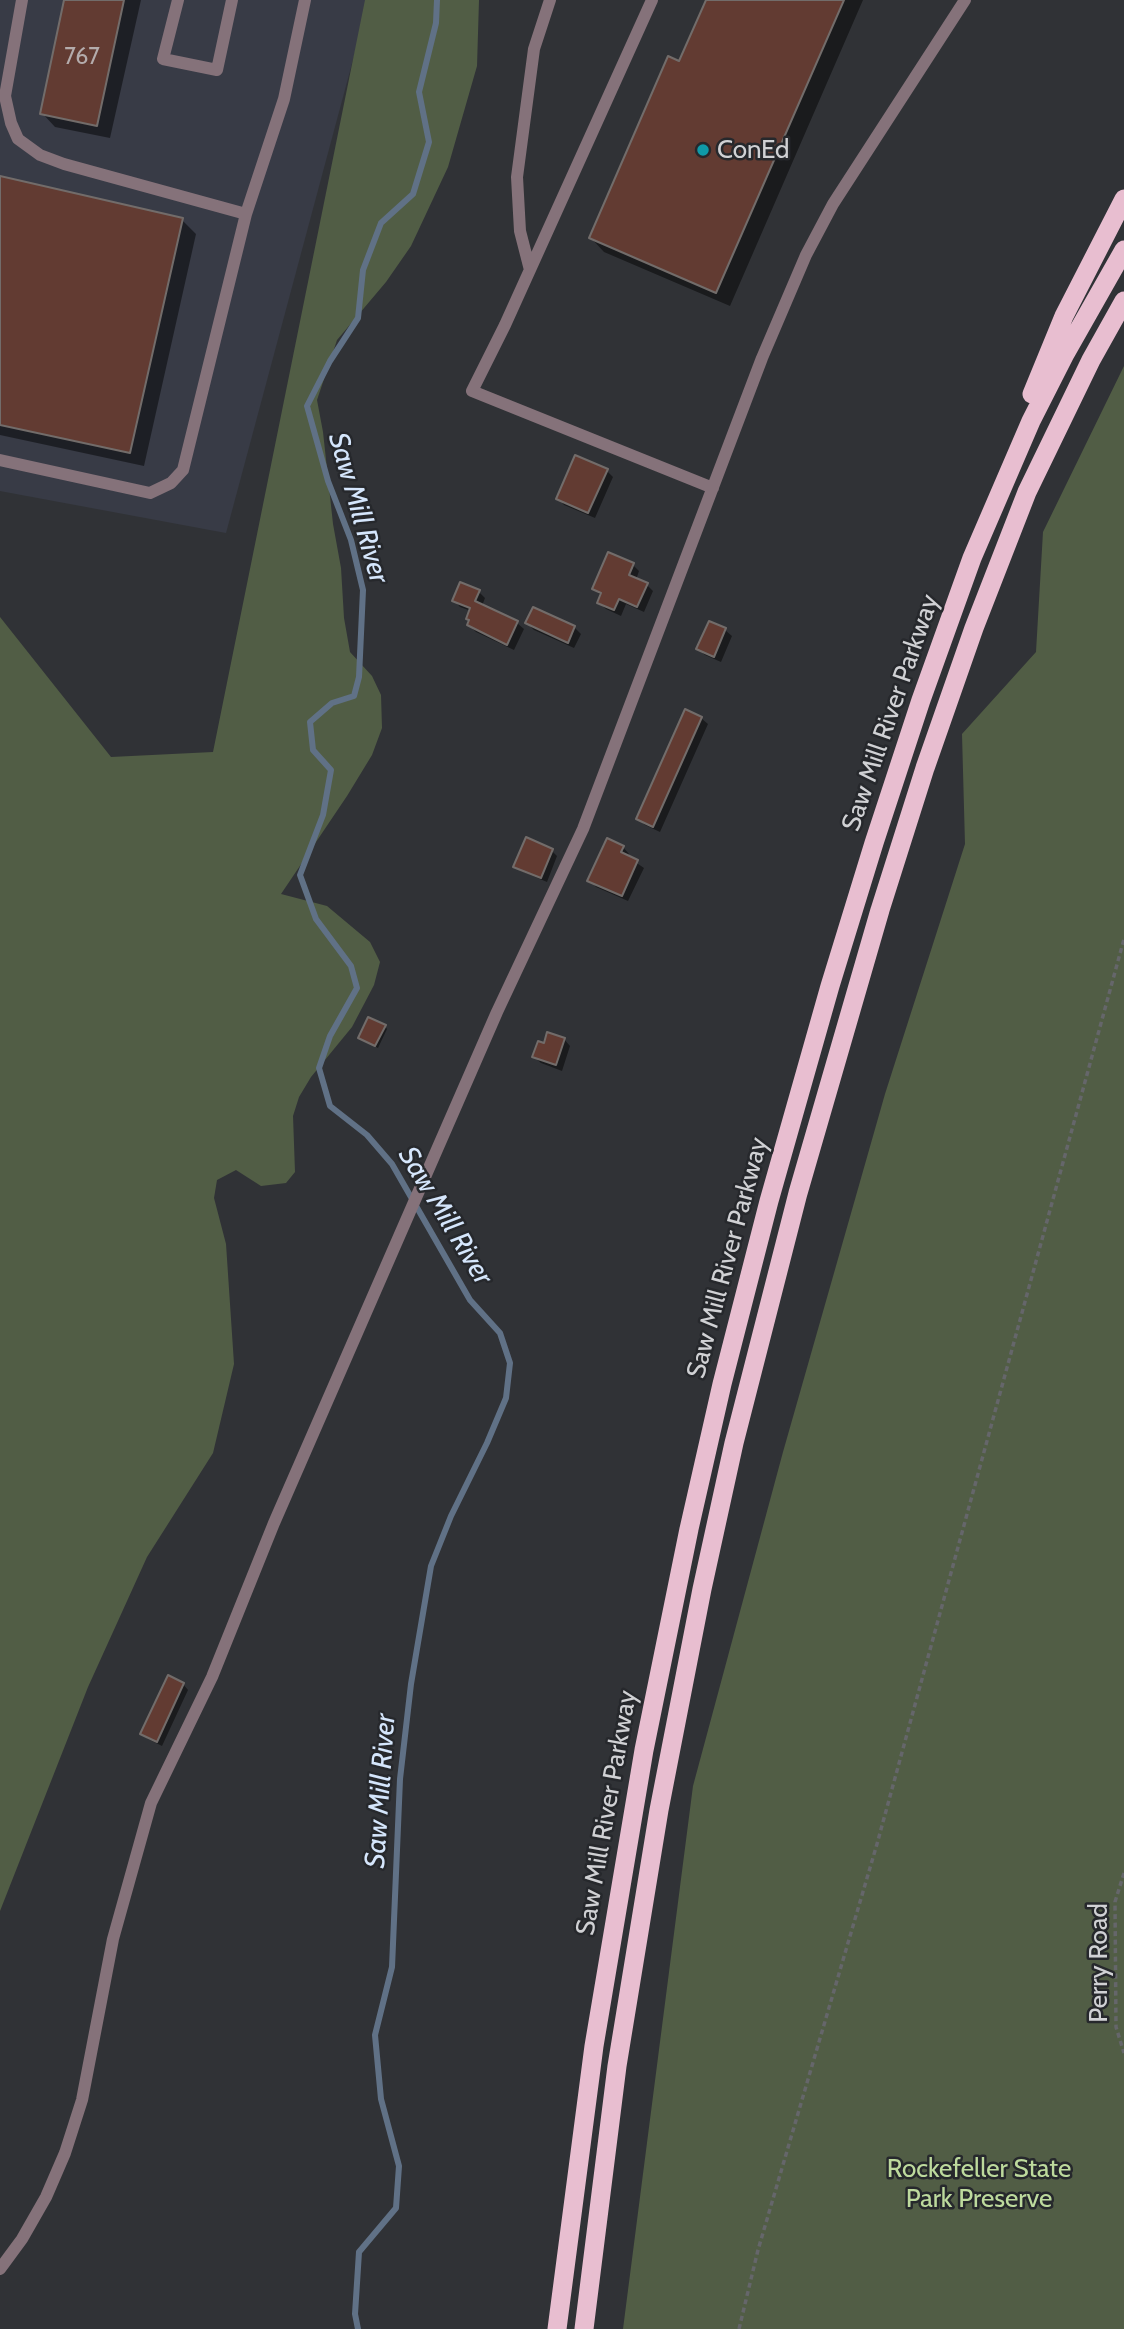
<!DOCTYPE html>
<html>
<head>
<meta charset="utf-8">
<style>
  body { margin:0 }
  canvas { display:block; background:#303236 }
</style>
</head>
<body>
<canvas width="1124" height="2329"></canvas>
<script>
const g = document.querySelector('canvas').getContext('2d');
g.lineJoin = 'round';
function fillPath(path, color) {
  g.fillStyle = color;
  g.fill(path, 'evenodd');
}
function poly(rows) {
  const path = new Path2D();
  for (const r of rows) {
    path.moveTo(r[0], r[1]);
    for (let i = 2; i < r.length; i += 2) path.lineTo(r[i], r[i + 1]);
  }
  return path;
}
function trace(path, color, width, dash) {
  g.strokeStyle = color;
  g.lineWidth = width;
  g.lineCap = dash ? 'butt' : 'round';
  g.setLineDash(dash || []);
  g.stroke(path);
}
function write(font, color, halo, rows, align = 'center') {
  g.font = font + ' Cabin,sans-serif';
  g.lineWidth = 5;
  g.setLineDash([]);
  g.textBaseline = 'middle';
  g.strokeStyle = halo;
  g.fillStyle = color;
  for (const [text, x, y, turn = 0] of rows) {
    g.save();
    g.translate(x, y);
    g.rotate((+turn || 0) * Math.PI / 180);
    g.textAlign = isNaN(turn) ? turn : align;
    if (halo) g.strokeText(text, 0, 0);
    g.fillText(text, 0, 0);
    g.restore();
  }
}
fillPath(poly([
  [0,0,369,0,226,533,0,491]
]), '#383b46');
fillPath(poly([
  [365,0,479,0,477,66,448,167,411,246,386,282,337,340,317,400,323,432,333,524,341,568,344,618,350,652,372,676,381,695,382,728,372,755,347,796,281,894,327,906,370,942,380,962,374,985,352,1027,311,1077,299,1097,293,1116,295,1172,286,1183,261,1186,236,1170,217,1180,214,1198,226,1244,234,1364,213,1453,147,1557,88,1687,0,1911,0,617,111,757,213,752],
  [1124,366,1124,2329,623,2329,693,1786,783,1452,885,1094,965,844,962,734,1036,652,1043,532]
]), '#515d45');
fillPath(poly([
  [66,0,141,0,110,138,55,127,42,113],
  [708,0,863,0,730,306,604,252,591,238,680,63],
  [0,178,182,220,196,234,144,466,0,435],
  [607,471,613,477,595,518,564,505,558,498],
  [633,565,639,571,636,580,647,585,653,591,644,612,626,604,621,616,606,609,599,603,600,595,594,588],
  [479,592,485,598,482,606,517,623,524,629,514,650,476,632,469,625,471,611,460,607,454,600],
  [527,623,574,627,581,634,574,648,534,630],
  [710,623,725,630,732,636,721,662,705,655,698,649],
  [701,718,708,724,660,832,645,825,638,819],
  [623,847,629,854,628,857,644,868,628,901,596,887,590,880],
  [552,851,557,856,547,882,521,871,515,866],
  [385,1026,387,1029,378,1048,360,1038],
  [564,1039,570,1046,562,1071,541,1063,534,1057,545,1045],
  [183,1684,188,1690,162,1746,148,1739,142,1734]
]), '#0007');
trace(poly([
  [358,2329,355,2314,359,2252,396,2208,399,2166,381,2099,375,2035,392,1967,400,1779,411,1684,431,1566,451,1516,487,1443,506,1398,510,1363,500,1333,470,1300,392,1164,367,1135,330,1106,319,1068,330,1036,357,988,351,966,316,919,300,875,323,815,331,770,313,750,310,722,332,703,354,696,359,677,363,590,351,540,328,481,307,406,330,361,358,318,363,270,381,223,413,194,429,142,419,92,436,23,437,0]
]), '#607186', 6);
const building = poly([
  [64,0,124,0,97,126,40,114,64,0],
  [706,0,844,0,716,293,589,238,668,56,679,61,706,0],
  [0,176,183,218,130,453,0,425,0,176],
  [575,455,608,469,588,513,556,499,575,455],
  [608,552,634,563,629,575,648,583,637,607,619,599,614,610,597,603,601,593,592,589,608,552],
  [460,582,480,590,475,601,518,621,507,645,467,625,469,620,466,619,470,608,452,601,460,582],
  [533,607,575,626,568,643,525,623,533,607],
  [709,621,726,628,714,657,696,649,709,621],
  [685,709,702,717,653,827,636,819,685,709],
  [526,837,553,849,541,878,513,867,526,837],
  [607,838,624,846,621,852,638,860,622,896,587,881,607,838],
  [368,1017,386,1025,375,1046,358,1038,368,1017],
  [547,1032,565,1038,556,1065,532,1057,538,1041,544,1043,547,1032],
  [168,1675,184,1683,157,1742,140,1734,168,1675]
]);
fillPath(building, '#623b32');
trace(building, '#726c6a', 2);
trace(poly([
  [1124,1873,1115,1902,1116,2027,1124,2053],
  [739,2329,758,2250,877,1844,1124,939]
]), '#65666a', 3.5, [5, 3.5]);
trace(poly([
  [22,0,5,96,11,123,18,139,40,155,64,164,246,214],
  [178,0,163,59,217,70,232,0],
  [652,0,505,325,472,391,713,488],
  [530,270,520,231,517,177,534,49,550,0],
  [0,460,150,493,171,483,183,470,246,214,284,99,305,0],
  [0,2269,22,2239,46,2197,65,2153,82,2100,113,1939,151,1803,212,1677,274,1523,497,1012,583,829,762,358,806,255,833,204,965,0]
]), '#85727a', 12);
trace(poly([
  [1032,394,1064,316,1124,199],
  [557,2329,594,2046,644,1750,689,1529,722,1384,769,1201,830,986,874,843,921,700,972,558,1031,421,1065,354,1124,250],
  [584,2329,617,2066,659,1810,702,1589,734,1443,798,1193,880,910,925,768,974,628,1027,492,1091,360,1124,301]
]), '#e8bed0', 19);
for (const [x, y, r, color] of [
  [703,150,7,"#0f9aa8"]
]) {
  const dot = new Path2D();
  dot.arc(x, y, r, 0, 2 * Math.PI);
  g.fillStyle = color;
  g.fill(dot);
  trace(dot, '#26282c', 2.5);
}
write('23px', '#b4acac', null, [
  ["767",82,57]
]);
write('26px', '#d0d1d4', '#26282c', [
  ["ConEd",717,150]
], 'left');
write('26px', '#d0d1d4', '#26282c', [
  ["Saw Mill River Parkway",891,713,-71],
  ["Saw Mill River Parkway",728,1258,-75],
  ["Saw Mill River Parkway",607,1813,-80],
  ["Perry Road",1099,1963,-90]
]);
write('26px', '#bdda9d', '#26282c', [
  ["Rockefeller State",979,2169],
  ["Park Preserve",979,2199]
]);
write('italic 28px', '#d5e6fc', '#26282c', [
  ["Saw Mill River",358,508,74],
  ["Saw Mill River",445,1216,59],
  ["Saw Mill River",381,1791,-86]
]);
</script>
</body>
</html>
